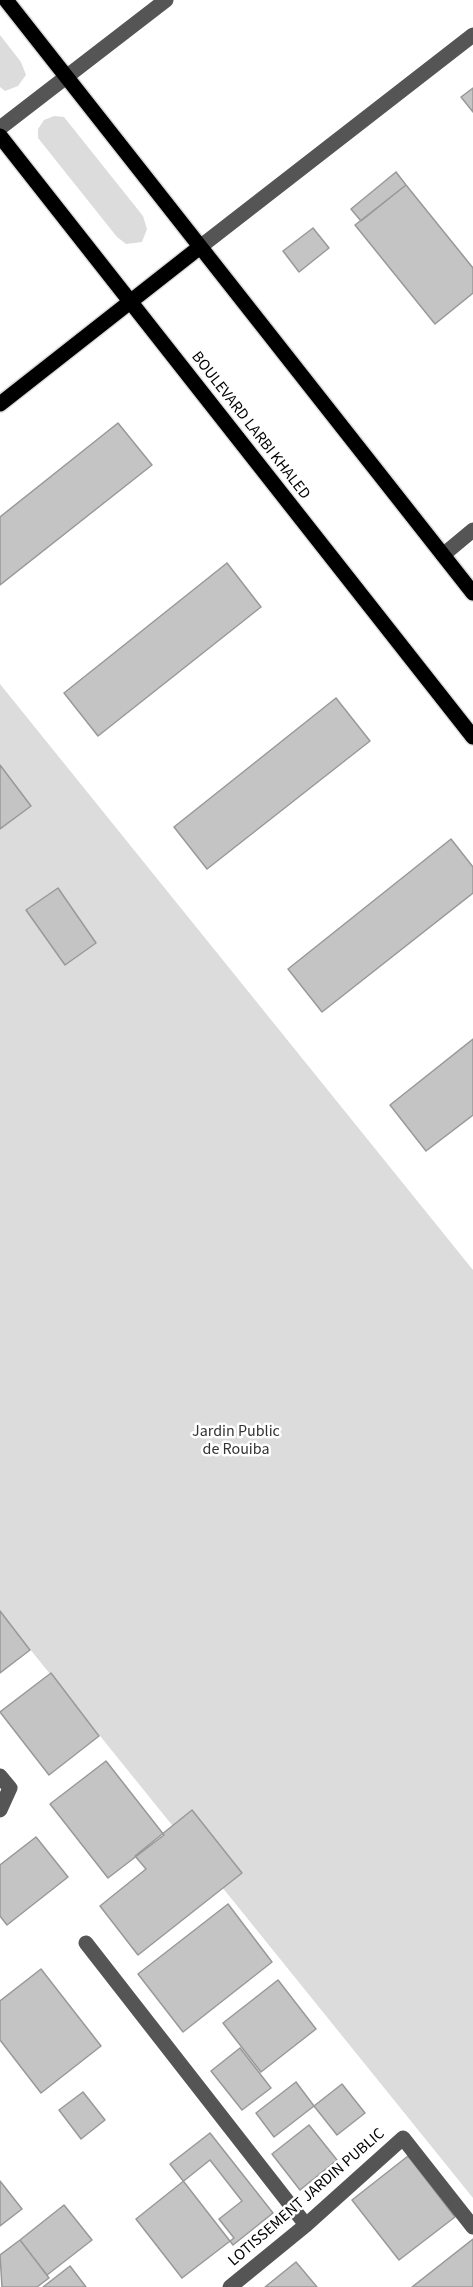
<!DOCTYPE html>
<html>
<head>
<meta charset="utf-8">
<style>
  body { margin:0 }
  canvas { display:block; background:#fff }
</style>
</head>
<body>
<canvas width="473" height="2287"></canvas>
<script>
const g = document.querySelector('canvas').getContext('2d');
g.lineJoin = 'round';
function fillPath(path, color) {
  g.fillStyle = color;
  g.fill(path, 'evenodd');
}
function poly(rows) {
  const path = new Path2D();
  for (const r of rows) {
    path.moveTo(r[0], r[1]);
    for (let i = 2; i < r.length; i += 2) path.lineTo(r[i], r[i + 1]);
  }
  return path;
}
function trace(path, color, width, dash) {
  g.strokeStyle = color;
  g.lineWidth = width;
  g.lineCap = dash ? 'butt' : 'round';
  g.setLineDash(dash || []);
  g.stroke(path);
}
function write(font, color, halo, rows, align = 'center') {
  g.font = font + ' "Source Sans 3",sans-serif';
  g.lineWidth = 5;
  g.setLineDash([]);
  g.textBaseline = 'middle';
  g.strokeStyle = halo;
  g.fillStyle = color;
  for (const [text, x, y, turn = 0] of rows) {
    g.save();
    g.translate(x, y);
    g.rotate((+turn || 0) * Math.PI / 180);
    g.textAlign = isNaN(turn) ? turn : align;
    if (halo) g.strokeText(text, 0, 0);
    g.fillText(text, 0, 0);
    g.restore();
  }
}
fillPath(poly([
  [0,35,21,62,26,75,18,86,5,91,0,87],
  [54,116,64,117,143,216,147,229,142,242,126,244,117,237,38,138,38,129,44,120],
  [0,684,473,1270,473,2198,0,1612]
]), '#dcdcdc');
const building = poly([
  [473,88,473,112,461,97,473,88],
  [396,172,406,185,361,221,351,209,396,172],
  [406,185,473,268,473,293,435,324,355,225,406,185],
  [313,228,329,248,299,272,283,251,313,228],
  [118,423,152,465,0,585,0,517,118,423],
  [227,563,261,607,98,736,64,693,227,563],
  [336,698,370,741,207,869,174,827,336,698],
  [0,765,31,806,0,829,0,765],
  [451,839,473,867,473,893,322,1012,288,969,451,839],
  [58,888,96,943,65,965,26,910,58,888],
  [473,1039,473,1115,426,1151,390,1105,473,1039],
  [0,1611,30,1650,0,1673,0,1611],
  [51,1673,99,1736,49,1775,0,1712,51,1673],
  [106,1761,164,1835,108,1878,50,1804,106,1761],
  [192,1810,242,1873,138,1955,100,1906,146,1869,135,1856,192,1810],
  [36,1837,68,1877,7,1925,0,1916,0,1865,36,1837],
  [228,1904,272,1962,183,2032,138,1974,228,1904],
  [41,1969,101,2046,41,2093,0,2040,0,2001,41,1969],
  [278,1980,316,2029,261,2072,223,2023,278,1980],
  [240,2048,271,2088,242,2110,211,2071,240,2048],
  [296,2082,314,2106,274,2137,256,2113,296,2082],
  [342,2084,365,2113,337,2135,314,2106,342,2084],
  [83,2092,105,2120,81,2139,59,2110,83,2092],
  [309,2125,337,2160,300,2190,272,2154,309,2125],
  [210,2133,273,2213,233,2245,170,2164,210,2133],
  [408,2156,455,2217,399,2260,352,2200,408,2156],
  [210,2160,242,2201,219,2219,234,2238,182,2278,136,2219,210,2160],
  [0,2181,22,2209,0,2226,0,2181],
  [64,2205,92,2240,47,2275,20,2240,64,2205],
  [473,2239,473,2287,412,2287,473,2239],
  [20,2240,49,2278,37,2287,2,2287,0,2255,20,2240],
  [296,2262,317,2287,265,2287,296,2262],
  [70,2266,86,2287,43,2287,70,2266]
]);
fillPath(building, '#c4c4c4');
trace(building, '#999', 1.5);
const major = poly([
  [6,0,473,593],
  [0,136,473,737],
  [0,404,200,247]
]);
trace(major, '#dbdbdb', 18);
trace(poly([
  [0,128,166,0],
  [200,247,473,35],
  [443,555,473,530],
  [0,1776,10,1788,0,1810],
  [86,1943,306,2225],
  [230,2287,306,2225,403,2138,473,2227]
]), '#555', 15);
trace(major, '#000', 15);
write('16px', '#000', '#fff', [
  ["BOULEVARD LARBI KHALED",250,426,52],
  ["LOTISSEMENT JARDIN PUBLIC",307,2198,-41]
]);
write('16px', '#333', '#fff', [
  ["Jardin Public",236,1432],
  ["de Rouiba",236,1450]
]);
</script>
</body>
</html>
